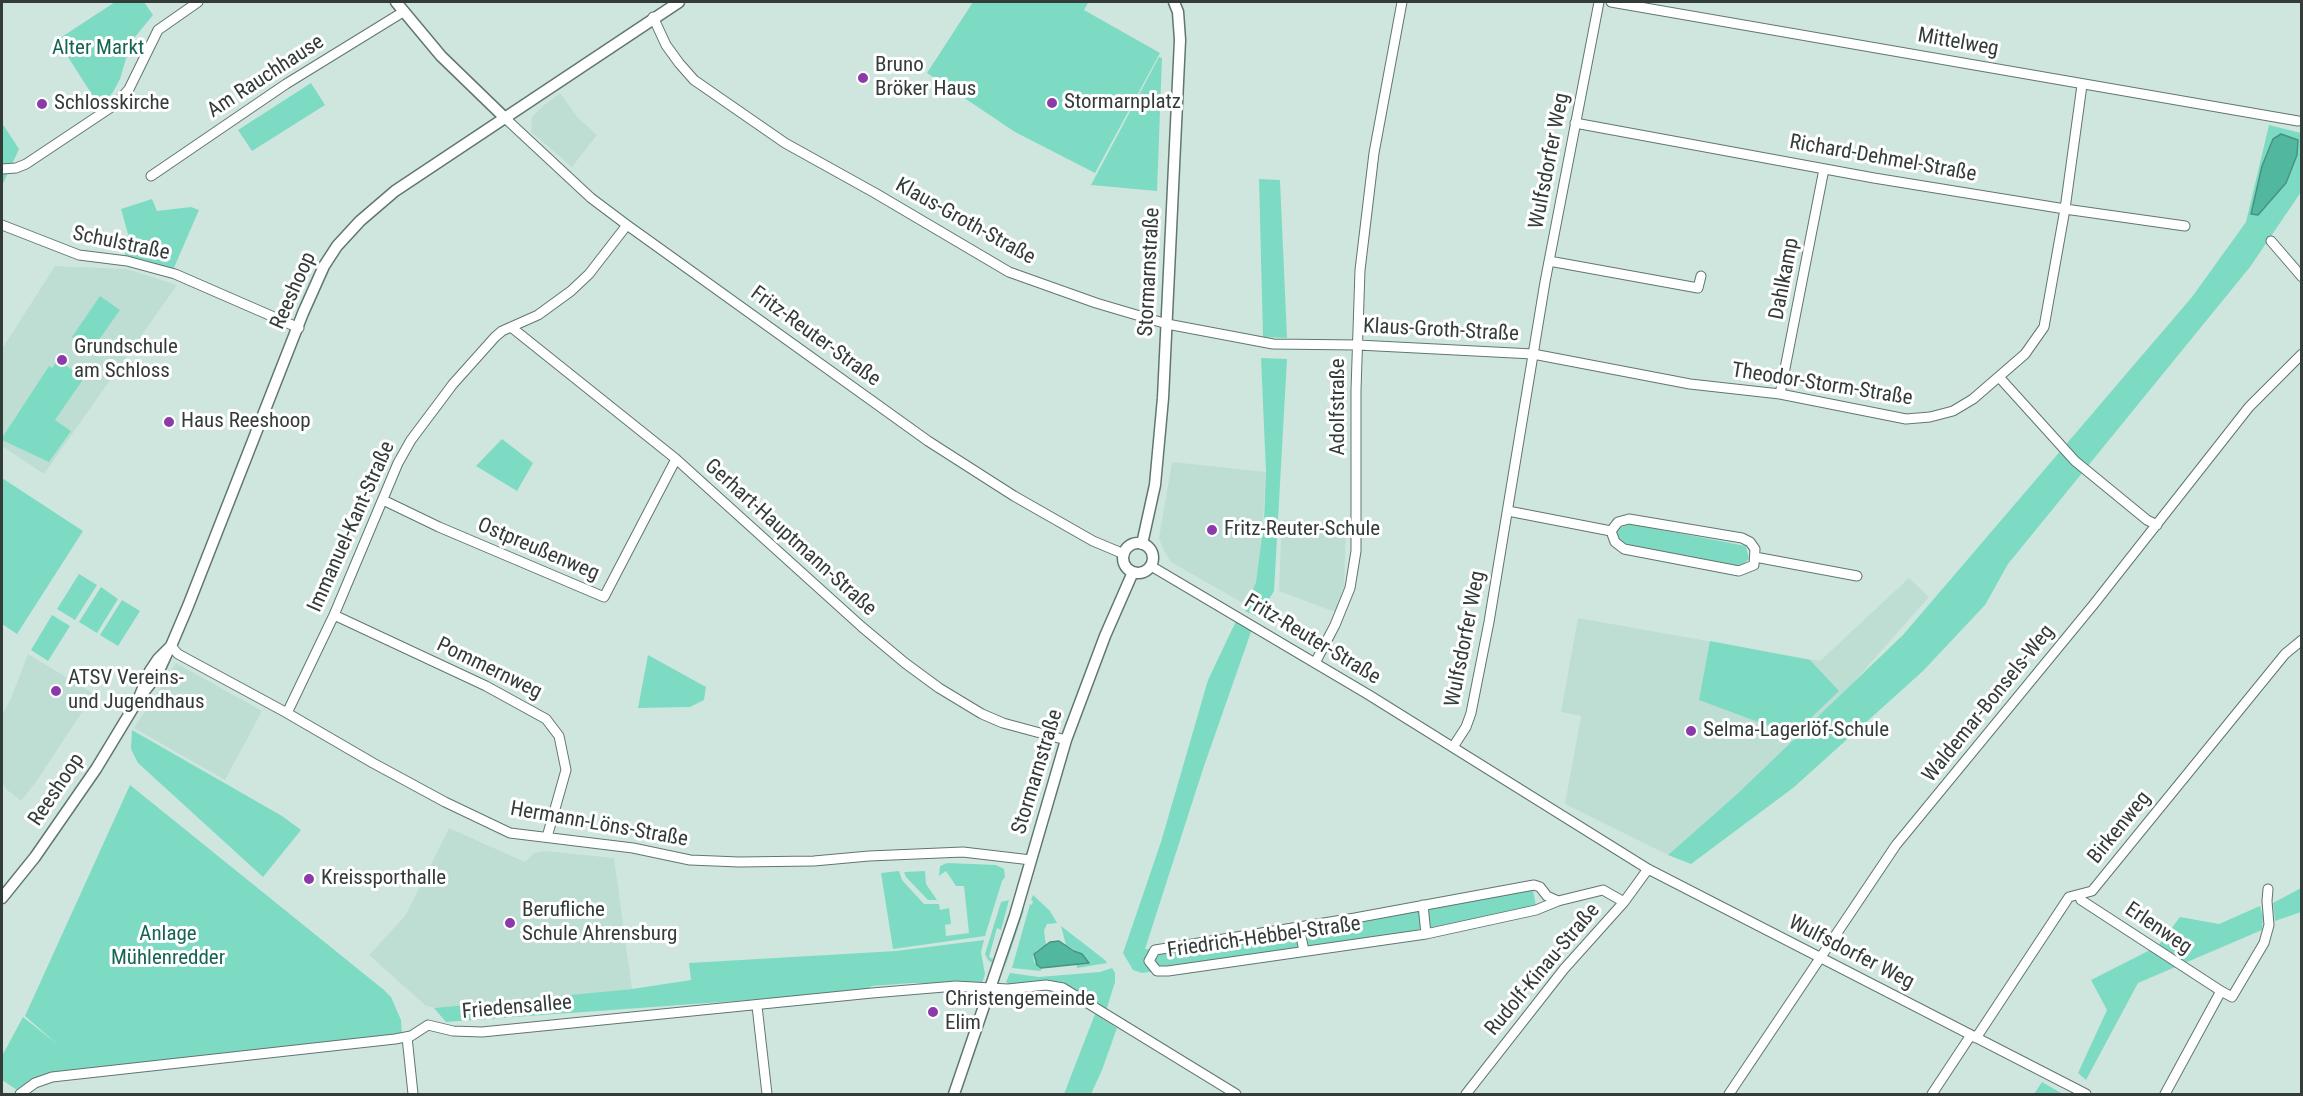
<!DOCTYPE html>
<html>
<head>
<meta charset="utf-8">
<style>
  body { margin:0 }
  #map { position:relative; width:2303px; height:1096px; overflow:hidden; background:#cfe6df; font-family:"Roboto Condensed",sans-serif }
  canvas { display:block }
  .frame { position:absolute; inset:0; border:3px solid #333c39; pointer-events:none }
</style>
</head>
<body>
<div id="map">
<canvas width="2303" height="1096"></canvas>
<div class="frame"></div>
</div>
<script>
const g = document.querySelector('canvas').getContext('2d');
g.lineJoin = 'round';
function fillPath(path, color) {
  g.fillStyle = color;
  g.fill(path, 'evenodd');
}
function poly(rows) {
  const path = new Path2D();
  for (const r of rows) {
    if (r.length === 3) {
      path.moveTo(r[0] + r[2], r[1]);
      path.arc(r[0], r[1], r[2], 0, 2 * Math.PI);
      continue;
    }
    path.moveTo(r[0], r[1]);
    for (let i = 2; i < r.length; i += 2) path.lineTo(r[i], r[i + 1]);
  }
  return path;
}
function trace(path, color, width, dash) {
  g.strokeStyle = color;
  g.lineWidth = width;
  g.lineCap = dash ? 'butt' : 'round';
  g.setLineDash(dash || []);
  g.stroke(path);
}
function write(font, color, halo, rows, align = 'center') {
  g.font = font + ' "Roboto Condensed",sans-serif';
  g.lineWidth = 6;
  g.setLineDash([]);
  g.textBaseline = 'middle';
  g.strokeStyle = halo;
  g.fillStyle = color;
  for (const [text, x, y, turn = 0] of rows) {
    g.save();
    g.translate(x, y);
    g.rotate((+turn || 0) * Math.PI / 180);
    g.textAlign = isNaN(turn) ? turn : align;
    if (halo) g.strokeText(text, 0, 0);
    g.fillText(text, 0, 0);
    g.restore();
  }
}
fillPath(poly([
  [560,93,578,118,597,135,572,167,531,132,532,117,543,106],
  [55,266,127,269,177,285,44,474,2,446,2,349],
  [1172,462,1266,472,1261,552,1256,582,1248,606,1171,562,1164,551,1159,538],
  [1282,520,1346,522,1344,587,1335,612,1279,591],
  [1909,578,1929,597,1852,684,1736,795,1668,855,1565,804,1581,716,1561,712,1578,618,1820,661],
  [28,654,94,694,36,782,21,801,5,788,2,779,2,715,11,698],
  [176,663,262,711,225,780,134,728],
  [449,828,525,862,534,853,545,851,614,858,632,989,434,1008,426,1006,369,955,405,916]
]), '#beded4');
fillPath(poly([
  [115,2,144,2,153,15,131,42,120,79,113,92,100,107,57,40],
  [973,2,1086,2,1088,3,1084,10,1160,53,1095,173,1015,132,927,73],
  [1159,57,1162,58,1157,191,1091,185],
  [311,83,325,105,252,151,238,130],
  [2,123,19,149,2,186],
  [2269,125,2301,133,2301,192,2250,267,2008,564,1985,605,1923,671,1793,788,1691,864,1668,855,1736,795,1903,635,2192,297,2246,222],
  [1259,179,1280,180,1287,338,1263,337],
  [152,199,157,211,191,207,199,210,173,270,125,255,128,234,121,209],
  [100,296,120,310,91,351,72,337],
  [1261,358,1287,359,1274,591,1258,617,1245,611,1256,582,1264,522,1266,472],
  [58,360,84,378,55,420,71,431,49,462,2,440,2,438,49,366,52,368],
  [502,439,533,463,517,491,476,466],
  [2,478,83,531,17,634,2,624],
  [1631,524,1746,546,1749,559,1741,566,1631,547,1622,544,1617,538,1617,533,1619,528],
  [79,574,97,585,75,620,57,609],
  [101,587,118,599,97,633,79,622],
  [122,600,140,611,118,646,100,635],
  [52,615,70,626,48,661,31,650],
  [1236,621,1252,629,1203,769,1145,949,1168,950,1515,891,1533,890,1536,906,1478,919,1362,940,1142,973,1133,970,1123,953,1161,842,1208,680],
  [1710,641,1810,660,1839,691,1793,735,1699,700],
  [648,655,706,687,704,700,690,707,638,708],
  [132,730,282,816,301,830,263,877,138,763,131,749],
  [130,785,384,990,391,997,401,1020,402,1035,48,1073,17,1090,2,1080,2,1056,23,1017,57,1044,25,1016],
  [947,863,996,865,1004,869,1005,877,1002,881,985,936,893,949,881,873,899,871,902,880,924,904,939,904,940,910,949,908,951,924,945,925,946,936,969,933,964,886,956,886,946,871,939,876,940,866],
  [925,871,926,884,937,900,928,900,906,877,904,872],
  [2301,888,2301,912,2275,921,2273,903],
  [1033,895,1050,911,1057,923,1047,924,1044,931,1046,945,1036,951,1033,956,1034,962,1041,968,1041,971,1012,968,1030,904,1032,905,1033,901,1031,900],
  [1009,900,1001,930,997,928,989,957,993,959,992,963,988,960,985,954,1001,902],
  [2260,906,2263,916,2262,930,2138,983,2086,1080,2078,1073,2107,1010,2091,980,2158,946,2180,917,2219,924],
  [1021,909,1024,910,1005,967,1005,966],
  [1061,926,1105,960,1107,963,1077,968,1076,964,1089,963,1082,954,1066,945],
  [984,940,981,952,985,974,982,984,912,983,872,986,867,989,818,995,446,1022,434,1008,632,989,691,980,689,963,896,951],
  [1112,968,1115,973,1115,982,1106,1011,1064,986,1010,985,1006,982,1010,973,1039,977,1100,972],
  [1095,1014,1117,1028,1102,1070,1091,1094,1064,1094],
  [2042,1082,2063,1094,2034,1094]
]), '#7edbc3');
const water = poly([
  [2281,134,2298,140,2297,155,2286,183,2258,215,2251,214,2262,166,2273,139,2281,134],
  [1059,941,1074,951,1082,954,1089,963,1041,968,1037,965,1034,954,1050,942,1059,941]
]);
fillPath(water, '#52b79f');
trace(water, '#499280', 1.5);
const minor = poly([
  [1611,2,2298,121],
  [653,17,666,45,679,63,694,80,785,143,875,193,1009,272,1096,303,1167,324,1273,344,1358,345,1533,354,1690,384,1780,394,1906,419,1930,417,1953,411,1973,399,2025,354,2044,327,2065,209,2082,85],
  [505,118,591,198,627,225,928,441,1014,496,1093,541,1124,554],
  [1575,123,1874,178,2065,209,2185,226],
  [2,169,16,168,26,164,116,104,129,89,158,30,198,2],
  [151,176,286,84,403,12],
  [2,225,79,255,127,261,175,274,299,328],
  [2271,241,2302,277],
  [1549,261,1698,288,1701,276],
  [511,327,676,459,862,627,905,663,939,688,982,714,1003,723,1066,740],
  [1999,377,2075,461,2147,520,2157,525],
  [1780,394,1824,169],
  [383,500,439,527,604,597,676,459],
  [1508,511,1611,531],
  [1629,519,1742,538,1750,542,1755,549,1754,565,1739,571,1624,549,1615,542,1611,531,1618,522,1629,519],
  [1755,557,1857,576],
  [1151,566,1369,695,1648,869,2086,1094],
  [334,615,486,686,546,719,559,736,566,770,547,837],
  [171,646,178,654,287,713,373,763,445,802,510,833,633,848,690,860,739,862,814,861,869,856,963,852,1031,860],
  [1315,663,1335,625,1350,588,1356,551,1356,390,1360,270,1374,153,1402,2],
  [287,713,334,615,398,463,411,440,453,384,495,337,502,331,538,315,571,291,589,274,627,225],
  [1453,747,1466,727,1471,713,1489,622,1545,282,1599,2],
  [2079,895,2081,900,2221,991],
  [1558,901,1547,896,1540,887,1534,885,1523,887,1355,918,1155,950,1149,961,1157,971,1168,971,1426,934,1536,910,1558,901,1603,890,1624,902],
  [1423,905,1426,934],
  [1299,927,1304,951],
  [757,1006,767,1094],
  [407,1037,413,1094],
  [1976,1038,2069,897,2092,891,2285,654,2302,640],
  [20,1094,35,1083,52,1077,395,1039,411,1036,428,1025,453,1031,482,1032,872,993,956,986,1008,989,1046,985,1063,988,1236,1094],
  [1466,1094,1564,969,1624,902,1648,869],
  [1729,1094,1896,845,2094,604,2249,407,2302,354],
  [1932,1094,1971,1035],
  [2165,1094,2221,991,2232,997,2264,943,2269,925,2267,901,2268,889]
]);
const tertiary = poly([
  [396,2,441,56,505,118],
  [1138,558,15],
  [1142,544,1155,485,1163,398,1180,40,1178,12,1174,2],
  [139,698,150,671,158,659,171,646,188,606,303,313,324,266,337,246,360,221,395,191,679,2],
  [2,898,35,857,96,769,139,698,157,675,168,651],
  [954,1094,1015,915,1066,740,1105,636,1133,572]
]);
trace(minor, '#617670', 11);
trace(tertiary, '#617670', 13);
trace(minor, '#fff', 9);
trace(tertiary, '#fff', 10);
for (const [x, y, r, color] of [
  [863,78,6,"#8c3aa9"],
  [1052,103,6,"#8c3aa9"],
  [42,104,6,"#8c3aa9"],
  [62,360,6,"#8c3aa9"],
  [169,422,6,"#8c3aa9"],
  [1212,530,6,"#8c3aa9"],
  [56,691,6,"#8c3aa9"],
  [1691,731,6,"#8c3aa9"],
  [309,879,6,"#8c3aa9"],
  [510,923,6,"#8c3aa9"],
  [933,1012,6,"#8c3aa9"]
]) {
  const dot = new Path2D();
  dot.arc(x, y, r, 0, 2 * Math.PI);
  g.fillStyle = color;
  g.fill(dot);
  trace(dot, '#fff', 2);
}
write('21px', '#333c39', '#fff', [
  ["Mittelweg",1958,43,10],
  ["Am Rauchhause",266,77,-33],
  ["Richard-Dehmel-Straße",1883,159,10],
  ["Wulfsdorfer Weg",1550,161,-79],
  ["Klaus-Groth-Straße",965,222,29],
  ["Schulstraße",121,244,12],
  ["Stormarnstraße",1150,272,-87],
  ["Dahlkamp",1785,279,-79],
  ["Reeshoop",294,291,-66],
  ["Klaus-Groth-Straße",1441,331,3],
  ["Fritz-Reuter-Straße",815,337,36],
  ["Theodor-Storm-Straße",1822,385,9],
  ["Adolfstraße",1339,407,-90],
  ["Immanuel-Kant-Straße",352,527,-66],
  ["Gerhart-Hauptmann-Straße",790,538,42],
  ["Ostpreußenweg",538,550,23],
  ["Wulfsdorfer Weg",1466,639,-79],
  ["Fritz-Reuter-Straße",1312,640,31],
  ["Pommernweg",489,669,26],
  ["Waldemar-Bonsels-Weg",1989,704,-51],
  ["Stormarnstraße",1038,772,-73],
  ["Reeshoop",57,790,-56],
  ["Hermann-Löns-Straße",599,825,10],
  ["Birkenweg",2120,828,-51],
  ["Erlenweg",2158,929,34],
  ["Friedrich-Hebbel-Straße",1264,938,-8],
  ["Wulfsdorfer Weg",1851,953,27],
  ["Rudolf-Kinau-Straße",1543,970,-50],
  ["Friedensallee",517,1008,-5]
]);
write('21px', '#156454', '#fff', [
  ["Alter Markt",98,49],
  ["Anlage",168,935],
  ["Mühlenredder",168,959]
]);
write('21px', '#333c39', '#fff', [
  ["Bruno",875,66],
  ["Bröker Haus",875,90],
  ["Stormarnplatz",1064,103],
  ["Schlosskirche",54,104],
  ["Grundschule",74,348],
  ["am Schloss",74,372],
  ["Haus Reeshoop",181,422],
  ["Fritz-Reuter-Schule",1224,530],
  ["ATSV Vereins-",68,679],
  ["und Jugendhaus",68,703],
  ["Selma-Lagerlöf-Schule",1703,731],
  ["Kreissporthalle",321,879],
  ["Berufliche",522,911],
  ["Schule Ahrensburg",522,935],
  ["Christengemeinde",945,1000],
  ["Elim",945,1024]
], 'left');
</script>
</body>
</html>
